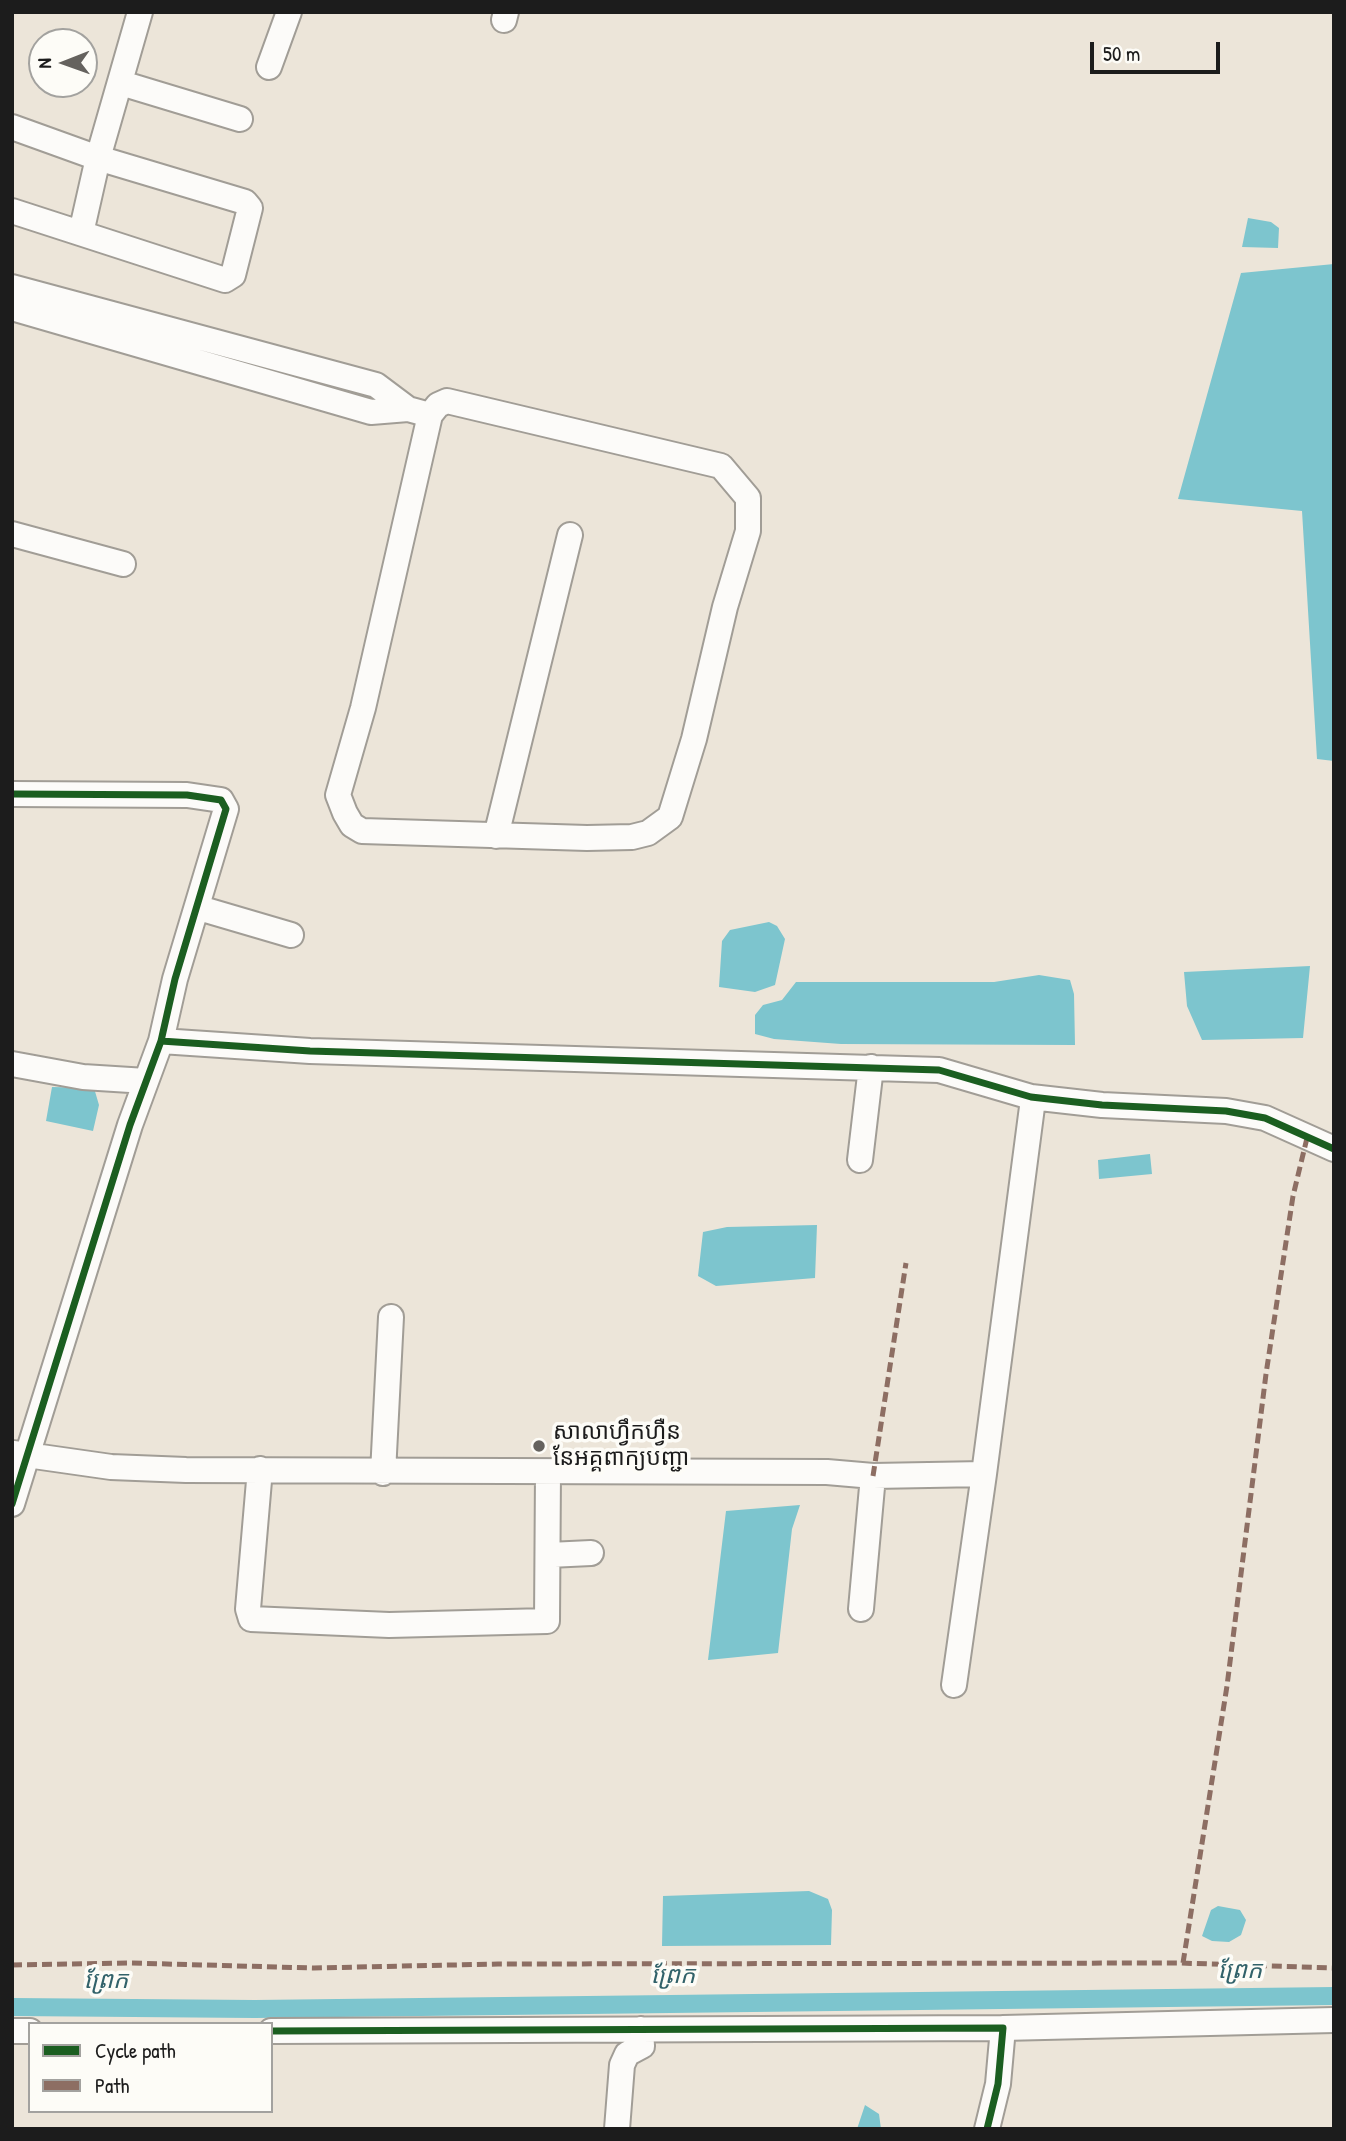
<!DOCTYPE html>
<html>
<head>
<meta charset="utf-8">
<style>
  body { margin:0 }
  #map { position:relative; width:1346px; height:2141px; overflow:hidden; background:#ece5d9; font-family:"Patrick Hand",sans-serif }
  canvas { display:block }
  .frame { position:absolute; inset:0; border:14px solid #1c1c1c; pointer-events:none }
  .legend { position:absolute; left:28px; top:2022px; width:245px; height:91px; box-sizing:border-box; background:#fdfcf7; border:2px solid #a3a29f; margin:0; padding:9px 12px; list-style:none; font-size:21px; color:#1c1c1c }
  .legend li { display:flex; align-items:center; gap:14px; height:35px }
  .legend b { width:35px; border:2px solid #a3a29f }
  .north { position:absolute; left:28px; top:28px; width:70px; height:70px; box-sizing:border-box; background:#fdfcf7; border:2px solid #a3a29f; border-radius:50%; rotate:269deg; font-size:19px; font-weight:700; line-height:28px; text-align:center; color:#1c1c1c }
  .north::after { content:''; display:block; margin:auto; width:24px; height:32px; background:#65625e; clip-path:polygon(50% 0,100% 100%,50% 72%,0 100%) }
  .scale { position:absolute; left:1090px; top:42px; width:130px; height:32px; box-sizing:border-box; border:4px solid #1c1c1c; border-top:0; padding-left:9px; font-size:21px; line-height:24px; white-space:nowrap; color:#1c1c1c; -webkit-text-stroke:5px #fdfcf7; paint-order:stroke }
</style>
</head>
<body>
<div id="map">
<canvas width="1346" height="2141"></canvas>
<div class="frame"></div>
<ul class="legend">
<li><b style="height:9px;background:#1b5e20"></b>Cycle path</li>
<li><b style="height:9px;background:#8d6e63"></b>Path</li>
</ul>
<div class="north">N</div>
<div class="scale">50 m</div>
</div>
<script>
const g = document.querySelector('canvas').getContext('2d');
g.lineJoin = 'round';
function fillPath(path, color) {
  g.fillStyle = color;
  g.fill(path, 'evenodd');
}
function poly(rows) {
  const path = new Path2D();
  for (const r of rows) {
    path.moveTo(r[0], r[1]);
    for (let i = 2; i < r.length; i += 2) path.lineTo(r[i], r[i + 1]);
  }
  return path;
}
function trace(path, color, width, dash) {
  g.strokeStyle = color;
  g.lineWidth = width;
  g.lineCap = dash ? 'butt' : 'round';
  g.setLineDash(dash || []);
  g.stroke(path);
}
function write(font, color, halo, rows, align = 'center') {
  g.font = font + ' "Patrick Hand","Noto Sans Khmer",sans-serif';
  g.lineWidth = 7;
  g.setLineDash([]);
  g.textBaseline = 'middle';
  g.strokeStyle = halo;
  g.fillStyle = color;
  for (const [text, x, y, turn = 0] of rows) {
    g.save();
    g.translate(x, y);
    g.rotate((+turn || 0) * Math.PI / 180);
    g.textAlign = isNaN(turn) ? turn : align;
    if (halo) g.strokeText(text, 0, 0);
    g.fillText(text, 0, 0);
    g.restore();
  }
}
fillPath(poly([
  [1248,218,1271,222,1279,228,1278,248,1242,247],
  [1334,264,1334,761,1317,759,1302,511,1178,499,1241,273],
  [769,922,777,926,785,939,775,985,755,992,719,987,722,941,730,930],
  [1310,966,1303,1038,1202,1040,1187,1006,1184,972],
  [1039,975,1070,980,1074,994,1075,1045,841,1044,774,1039,755,1034,755,1015,763,1005,782,1000,796,982,994,982],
  [52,1087,94,1088,99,1105,93,1131,46,1121],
  [1150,1154,1152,1174,1099,1179,1098,1160],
  [817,1225,815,1278,716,1286,698,1276,703,1232,727,1227],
  [800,1505,792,1529,778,1653,708,1660,726,1511],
  [809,1891,828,1899,832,1910,831,1945,662,1946,663,1896],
  [1218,1906,1240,1910,1246,1920,1241,1935,1229,1942,1212,1941,1202,1936,1211,1910],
  [865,2105,879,2114,881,2129,857,2129]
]), '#7dc5ce');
trace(poly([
  [12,2007,255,2009,1334,1996]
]), '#7dc5ce', 18);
const minor = poly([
  [504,20,506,12],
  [269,67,289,12],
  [121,83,240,119],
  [12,127,98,158,245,202,250,208,233,275,225,280,12,211],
  [81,233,98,158,140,12],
  [12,287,376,385,408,409],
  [12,308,371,412,408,409,430,415,363,708,338,795,345,813,352,825,362,831,587,838,632,837,648,833,670,817,694,739,725,607,748,531,748,498,721,466,447,401,438,405,430,415],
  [12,534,123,564],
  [12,794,187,795,221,800,226,809,175,979,161,1041,130,1125,12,1504],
  [496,836,570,535],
  [199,908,291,935],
  [161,1041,310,1051,939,1070,1031,1097,1102,1105,1226,1111,1265,1118,1334,1149],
  [12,1064,83,1077,146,1081],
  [860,1160,871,1067],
  [13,1453,111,1467,186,1470,827,1472,873,1476],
  [260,1469,248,1609,251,1619,389,1625,547,1621,548,1472],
  [383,1473,391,1317],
  [549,1555,591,1553],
  [861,1609,873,1476,984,1474],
  [954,1685,984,1474,1032,1107,1031,1097],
  [1003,2028,1334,2020],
  [12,2031,30,2031],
  [271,2031,1003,2028,998,2084,987,2129],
  [617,2129,622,2065,627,2054,642,2046,641,2029]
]);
trace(minor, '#a19d96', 28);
trace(minor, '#fcfbf9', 24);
trace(poly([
  [873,1476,906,1263],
  [1183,1963,1227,1686,1266,1374,1293,1196,1307,1138],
  [12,1965,130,1963,314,1968,498,1964,1180,1963,1334,1968]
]), '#8d6e63', 5, [10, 5]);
trace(poly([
  [12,794,187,795,221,800,226,809,175,979,161,1041,130,1125,12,1504],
  [161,1041,310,1051,939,1070,1031,1097,1102,1105,1226,1111,1265,1118,1334,1149],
  [271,2031,1003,2028,998,2084,987,2129]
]), '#1b5e20', 7);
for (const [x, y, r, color] of [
  [539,1446,7,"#65625e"]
]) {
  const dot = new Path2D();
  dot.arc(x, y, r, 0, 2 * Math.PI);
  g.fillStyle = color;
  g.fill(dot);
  trace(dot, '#fdfcf7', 2.5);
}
write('23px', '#1c1c1c', '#fdfcf7', [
  ["សាលាហ្វឹកហ្វឺន",553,1433],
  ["នែអគ្គពាក្យបញ្ជា",553,1459]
], 'left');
write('italic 24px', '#32626a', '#fdfcf7', [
  ["ព្រែក",1240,1972],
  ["ព្រែក",673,1977],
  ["ព្រែក",106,1982]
]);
</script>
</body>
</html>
